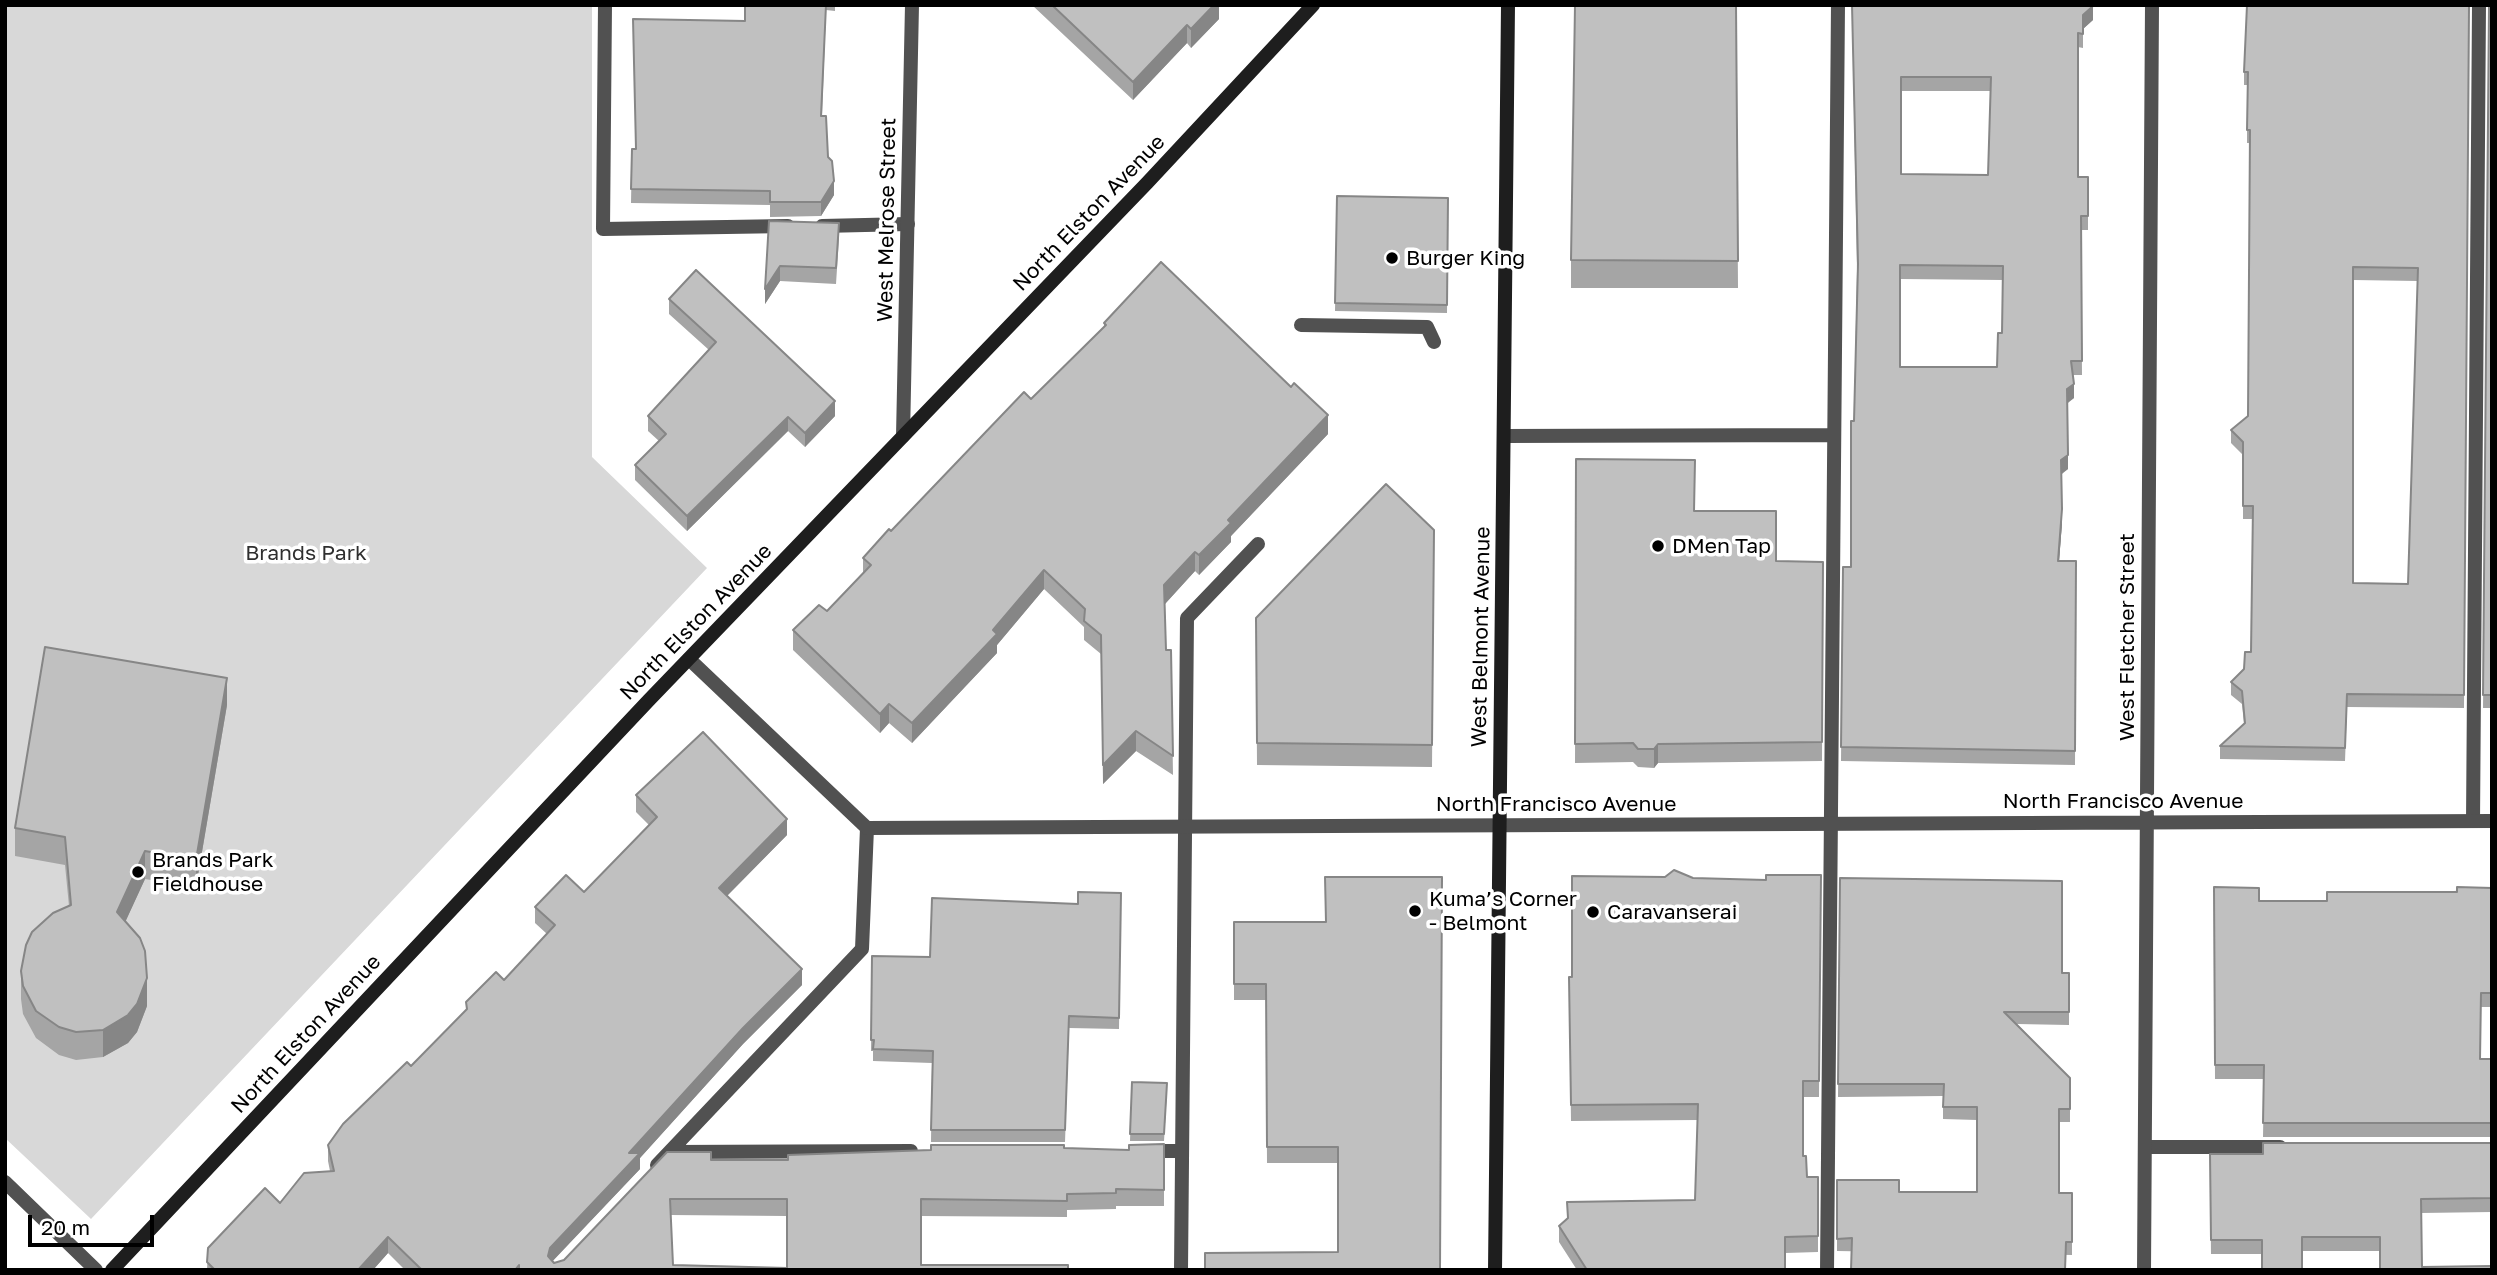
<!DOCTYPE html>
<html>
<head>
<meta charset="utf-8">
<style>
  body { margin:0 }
  #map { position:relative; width:2497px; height:1275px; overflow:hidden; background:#fff; font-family:"Golos Text",sans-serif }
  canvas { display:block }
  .frame { position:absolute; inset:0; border:7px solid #000; pointer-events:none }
  .scale { position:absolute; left:28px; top:1215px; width:126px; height:32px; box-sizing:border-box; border:4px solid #000; border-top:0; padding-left:9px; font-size:21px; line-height:24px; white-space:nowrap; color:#000; -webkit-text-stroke:5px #fff; paint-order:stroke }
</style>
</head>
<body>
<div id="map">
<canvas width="2497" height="1275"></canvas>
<div class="frame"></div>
<div class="scale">20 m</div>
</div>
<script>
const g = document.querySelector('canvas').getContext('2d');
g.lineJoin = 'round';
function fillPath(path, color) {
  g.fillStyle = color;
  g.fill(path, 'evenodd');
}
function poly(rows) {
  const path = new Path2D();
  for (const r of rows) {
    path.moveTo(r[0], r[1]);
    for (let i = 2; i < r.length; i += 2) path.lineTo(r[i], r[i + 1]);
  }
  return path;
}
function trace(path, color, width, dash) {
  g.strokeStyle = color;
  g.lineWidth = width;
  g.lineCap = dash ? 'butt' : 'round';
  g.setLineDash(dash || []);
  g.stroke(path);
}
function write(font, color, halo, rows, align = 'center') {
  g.font = font + ' "Golos Text",sans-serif';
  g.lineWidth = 7;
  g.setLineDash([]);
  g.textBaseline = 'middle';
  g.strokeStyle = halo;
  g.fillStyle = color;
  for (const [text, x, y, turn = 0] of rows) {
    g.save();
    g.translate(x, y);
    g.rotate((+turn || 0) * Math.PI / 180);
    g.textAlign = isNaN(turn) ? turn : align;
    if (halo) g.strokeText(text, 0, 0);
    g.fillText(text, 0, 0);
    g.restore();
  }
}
fillPath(poly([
  [5,5,592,5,592,457,707,568,91,1219,5,1138]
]), '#d8d8d8');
trace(poly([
  [605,5,603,229,788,226],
  [822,226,908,224],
  [1301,325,1427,327,1434,342],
  [1504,436,1834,435],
  [2473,821,2479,5],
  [2145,1147,2280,1147],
  [1145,1151,1182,1151],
  [670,1152,911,1151],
  [657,1165,862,949,867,828],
  [1181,1270,1187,618,1258,544],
  [1827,1270,1838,5]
]), '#515151', 14);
trace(poly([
  [903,436,912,5],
  [689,659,867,828,2492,821],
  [5,1182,96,1270],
  [2144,1270,2152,5]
]), '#515151', 14);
trace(poly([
  [112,1270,649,700,1147,183,1313,5],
  [1495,1270,1508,5]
]), '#1e1e1e', 14);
fillPath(poly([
  [745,5,835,5,835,11,826,10,822,116,834,195,821,216,770,217,770,205,631,203,632,149,636,149,745,21],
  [1032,5,1219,5,1219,19,1191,48,1187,43,1133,100],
  [1736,5,1738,288,1571,288,1571,260],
  [1852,5,2093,20,2083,29,2083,48,2078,47,2078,177,2088,177,2088,230,2081,230,2082,375,2073,375,2074,398,2068,403,2068,469,2062,474,2062,523,2059,561,2076,561,2075,765,1841,761,1843,567,1851,567,1857,270],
  [1901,91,1991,91,1988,175,1901,174],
  [1900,279,2003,280,2002,333,1997,367,1900,367],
  [2469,5,2464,708,2347,707,2345,761,2220,759,2220,746,2244,724,2242,704,2231,695,2231,682,2244,669,2251,652,2253,519,2243,519,2243,455,2231,443,2231,430,2248,416,2250,143,2247,143,2247,85,2244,85,2244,72],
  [2353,280,2418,281,2408,584,2353,583],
  [2489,5,2492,5,2492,708,2483,708],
  [1337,196,1448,198,1447,313,1335,311],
  [769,221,839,238,836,284,780,281,765,304],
  [669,299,835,416,805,447,788,431,687,531,635,480,635,465,659,441,648,431,648,416,709,350,669,314],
  [1104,323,1328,434,1231,536,1231,542,1199,575,1195,571,1165,604,1166,650,1171,650,1173,775,1136,751,1103,784,1101,654,1084,640,1084,627,1044,589,997,645,997,653,912,743,889,723,880,733,793,650,793,630,827,611,863,573,863,558,1031,399,1104,328],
  [1576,459,1694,511,1776,561,1823,562,1822,761,1658,763,1654,768,1638,767,1633,762,1575,763],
  [1434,530,1432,767,1257,765,1256,618],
  [227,705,196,887,145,879,125,922,147,1006,137,1032,128,1043,103,1057,76,1060,59,1055,36,1038,23,1014,21,999,21,971,69,906,65,865,15,856,15,828],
  [636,795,787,835,727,896,802,985,743,1044,640,1158,640,1169,552,1261,554,1263,564,1260,711,1160,788,1160,1064,1148,1129,1150,1164,1144,1164,1206,1116,1206,1116,1209,1067,1210,1067,1217,921,1216,921,1265,1068,1270,405,1270,388,1253,373,1270,207,1270,208,1248,330,1171,328,1161,328,1145,411,1066,466,1010,466,1002,504,980,547,934,535,923,535,907,584,892,649,825,636,812],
  [670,1215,787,1216,787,1268,673,1265],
  [1821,875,1819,1097,1803,1097,1803,1156,1807,1177,1818,1177,1818,1252,1785,1253,1785,1270,1577,1270,1559,1242,1559,1226,1567,1219,1567,1202,1695,1200,1698,1120,1571,1121,1569,977,1572,977,1693,878,1766,880],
  [1840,878,2062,973,2069,973,2069,1025,2017,1024,2070,1078,2070,1122,2059,1122,2059,1193,2072,1193,2072,1255,1837,1251,1837,1180,1899,1192,1977,1192,1977,1120,1943,1119,1943,1096,1838,1097],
  [2214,887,2259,901,2327,901,2492,888,2492,1007,2481,1007,2480,1059,2492,1059,2492,1137,2263,1137,2264,1079,2215,1079],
  [1121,893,1119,1029,1069,1028,1065,1142,931,1142,932,1063,873,1061,873,1051,871,1051,872,956,930,957,1078,904],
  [1234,922,1440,1270,1338,1252,1338,1163,1267,1163,1266,1000,1234,1000],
  [1132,1082,1167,1091,1164,1141,1130,1141],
  [2492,1143,2492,1212,2421,1213,2380,1270,2380,1251,2302,1251,2262,1254,2211,1254,2210,1154,2263,1154]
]), '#a5a5a5');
fillPath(poly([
  [1214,5,1219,5,1219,19,1191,48,1191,29],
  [2093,6,2093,20,2083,29,2083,48,2083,15],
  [1187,25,1187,43,1133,100,1133,82],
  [834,181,834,195,821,216,821,202],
  [780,266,780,281,765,304,765,289],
  [2074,384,2074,398,2067,403,2067,389],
  [835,401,835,416,805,447,805,433],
  [1328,415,1328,434,1231,536,1231,542,1199,575,1199,555,1228,520],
  [788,417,788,431,687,531,687,516],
  [2068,455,2068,469,2061,474,2061,460],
  [2062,509,2062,523,2058,575,2058,561],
  [1195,552,1195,571,1164,605,1164,585],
  [1044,570,1044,589,997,645,997,653,912,743,912,723],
  [227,678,227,705,196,887,196,860],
  [889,704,889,723,880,733,880,714],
  [1136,731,1136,751,1103,784,1103,765],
  [1658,744,1658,763,1654,768,1654,749],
  [787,819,787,835,719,904,719,888],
  [145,851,145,879,117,940,117,912],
  [802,969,802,985,743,1044,640,1158,640,1169,550,1264,548,1256,550,1248,629,1153,743,1028],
  [147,978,147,1006,137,1032,128,1043,103,1057,103,1030],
  [388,1237,388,1253,373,1270,358,1270]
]), '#868686');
const building = poly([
  [745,5,826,5,821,116,826,116,828,157,832,161,834,181,821,202,770,202,770,191,631,189,632,149,636,149,633,19,745,21,745,5],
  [1052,5,1214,5,1191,29,1187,25,1133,82,1052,5],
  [1575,5,1736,5,1738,261,1571,260,1575,5],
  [1852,5,2093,6,2083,15,2083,34,2078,33,2078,177,2088,177,2088,216,2081,216,2082,361,2071,361,2074,384,2067,389,2068,455,2061,460,2062,509,2058,561,2076,561,2075,751,1841,747,1843,567,1851,567,1851,421,1854,421,1858,264,1852,5],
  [1901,77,1991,77,1988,175,1901,174,1901,77],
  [1900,265,2003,266,2002,333,1998,333,1997,367,1900,367,1900,265],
  [2247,5,2469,5,2464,695,2347,694,2345,748,2220,746,2245,723,2242,691,2231,682,2244,669,2245,652,2251,652,2253,506,2243,506,2243,442,2231,430,2248,416,2250,130,2247,130,2248,72,2244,72,2247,5],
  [2353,267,2418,268,2408,584,2353,583,2353,267],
  [2489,5,2492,5,2492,695,2483,695,2489,5],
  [1337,196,1448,198,1447,305,1335,303,1337,196],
  [769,221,839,223,836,268,780,266,765,289,769,221],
  [1161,262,1291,387,1294,383,1328,415,1228,520,1231,523,1199,555,1195,552,1164,585,1166,650,1171,650,1173,756,1136,731,1103,765,1101,635,1084,621,1085,609,1044,570,993,630,997,634,912,723,889,704,880,714,793,630,819,605,827,611,871,565,863,558,889,529,891,531,1024,392,1031,399,1106,325,1104,323,1161,262],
  [696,270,835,401,805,433,788,417,687,516,635,465,666,434,648,416,716,342,669,299,696,270],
  [1576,459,1695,460,1694,511,1776,511,1776,561,1823,562,1822,742,1658,744,1654,749,1638,749,1633,743,1575,744,1576,459],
  [1386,484,1434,530,1432,745,1257,743,1256,618,1386,484],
  [45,647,227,678,196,860,145,851,117,912,140,938,145,951,147,978,137,1004,128,1015,103,1030,76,1032,59,1027,36,1011,23,986,21,971,26,945,32,932,53,913,71,905,65,837,15,828,45,647],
  [703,732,787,819,719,888,802,969,743,1028,629,1153,640,1153,550,1248,548,1256,554,1263,564,1260,667,1152,711,1152,711,1160,788,1160,788,1155,931,1150,931,1145,1064,1145,1064,1148,1129,1150,1129,1145,1164,1144,1164,1190,1116,1189,1116,1193,1067,1194,1067,1201,921,1199,921,1265,1068,1265,1068,1270,519,1270,519,1265,515,1270,422,1270,388,1237,358,1270,215,1270,207,1262,208,1248,265,1188,280,1203,304,1173,334,1171,328,1145,343,1124,407,1062,411,1066,467,1009,466,1002,496,972,504,980,555,925,535,907,566,875,584,892,657,817,636,795,703,732],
  [670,1199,787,1199,787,1268,673,1265,670,1199],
  [1674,870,1693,878,1766,880,1766,875,1821,875,1819,1081,1803,1081,1803,1156,1806,1156,1807,1177,1818,1177,1818,1236,1785,1237,1785,1270,1587,1270,1559,1226,1568,1218,1567,1202,1695,1200,1698,1104,1571,1105,1569,977,1572,977,1572,876,1665,877,1674,870],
  [1325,877,1442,877,1440,1270,1205,1270,1205,1253,1338,1252,1338,1147,1267,1147,1266,984,1234,984,1234,922,1326,922,1325,877],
  [1840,878,2062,881,2062,973,2069,973,2069,1012,2004,1012,2070,1078,2070,1109,2059,1109,2059,1193,2072,1193,2072,1242,2066,1242,2065,1270,1851,1270,1852,1238,1837,1239,1837,1180,1899,1180,1899,1192,1977,1192,1977,1107,1943,1107,1944,1084,1838,1084,1840,878],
  [2214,887,2259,888,2259,901,2327,901,2327,892,2457,892,2457,887,2492,888,2492,993,2481,993,2480,1059,2492,1059,2492,1123,2263,1123,2264,1065,2215,1065,2214,887],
  [1078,892,1121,893,1119,1018,1069,1016,1065,1130,931,1130,933,1051,873,1049,874,1040,871,1040,872,956,930,957,932,898,1078,904,1078,892],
  [1132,1082,1167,1083,1164,1134,1130,1134,1132,1082],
  [2263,1143,2492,1143,2492,1198,2421,1199,2422,1267,2492,1266,2492,1270,2380,1270,2380,1237,2302,1237,2302,1270,2262,1270,2262,1240,2211,1240,2210,1154,2263,1154,2263,1143]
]);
fillPath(building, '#c0c0c0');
trace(building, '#868686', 2);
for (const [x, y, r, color] of [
  [1392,258,7,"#000"],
  [1658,546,7,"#000"],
  [138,872,7,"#000"],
  [1415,911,7,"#000"],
  [1593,912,7,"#000"]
]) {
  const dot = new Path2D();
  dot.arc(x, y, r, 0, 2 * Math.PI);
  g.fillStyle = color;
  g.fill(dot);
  trace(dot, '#fff', 2.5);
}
write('21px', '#000', '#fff', [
  ["North Elston Avenue",1089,213,-46],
  ["West Melrose Street",887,220,-89],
  ["North Elston Avenue",696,622,-46],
  ["West Belmont Avenue",1481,637,-89],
  ["West Fletcher Street",2127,637,-90],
  ["North Francisco Avenue",2123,801],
  ["North Francisco Avenue",1556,804],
  ["North Elston Avenue",306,1034,-47]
]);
write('21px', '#000', '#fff', [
  ["Burger King",1406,258],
  ["DMen Tap",1672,546],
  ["Brands Park",152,860],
  ["Fieldhouse",152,884],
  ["Kuma’s Corner",1429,899],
  ["- Belmont",1429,923],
  ["Caravanserai",1607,912]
], 'left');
write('21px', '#2f2f2f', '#fff', [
  ["Brands Park",306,553]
]);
</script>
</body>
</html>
